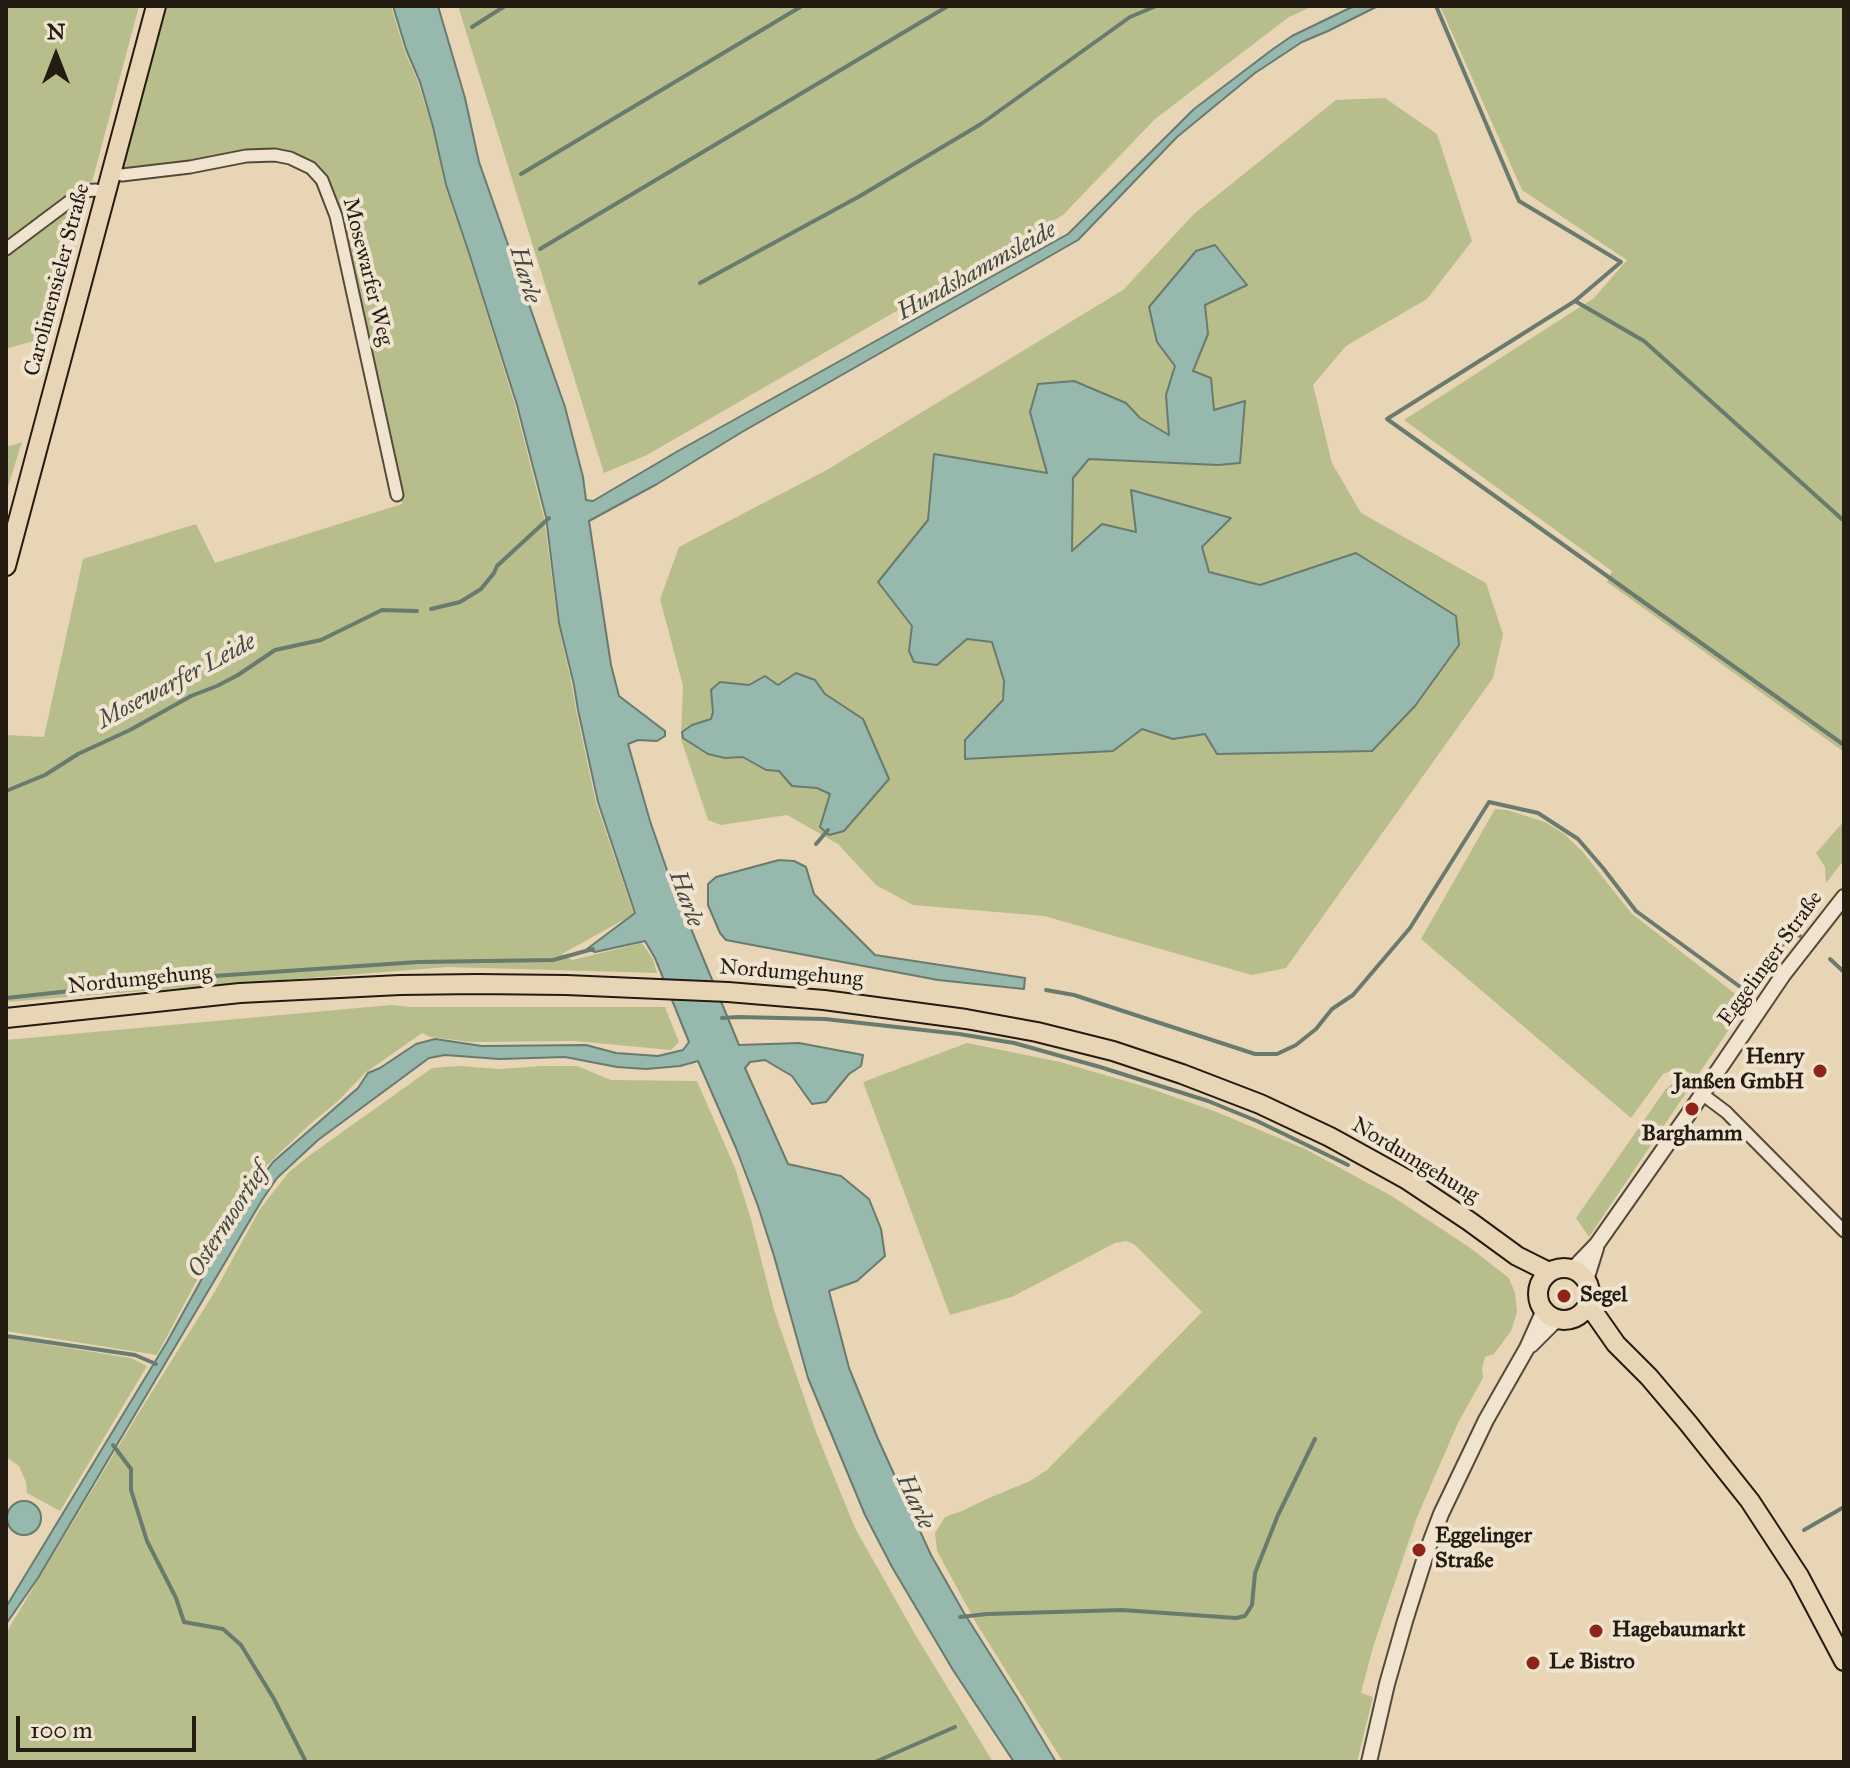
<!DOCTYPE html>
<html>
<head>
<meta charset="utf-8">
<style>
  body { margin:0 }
  #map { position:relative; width:1850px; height:1768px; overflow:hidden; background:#e8d5b6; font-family:"IM FELL Great Primer",serif }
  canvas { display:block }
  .frame { position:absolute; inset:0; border:8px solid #241b11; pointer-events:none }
  .north { position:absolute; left:16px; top:16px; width:80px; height:80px; -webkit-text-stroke:6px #f0e4d0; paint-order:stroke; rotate:0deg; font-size:22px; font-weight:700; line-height:32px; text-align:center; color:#241b11 }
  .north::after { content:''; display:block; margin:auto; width:28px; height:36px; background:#241b11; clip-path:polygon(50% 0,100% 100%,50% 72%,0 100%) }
  .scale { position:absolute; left:16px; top:1716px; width:180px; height:36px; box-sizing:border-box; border:4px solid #241b11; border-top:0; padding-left:10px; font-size:24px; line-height:28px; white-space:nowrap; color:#241b11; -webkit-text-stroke:6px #f0e4d0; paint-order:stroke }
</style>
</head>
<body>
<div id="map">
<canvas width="1850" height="1768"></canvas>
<div class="frame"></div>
<div class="north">N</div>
<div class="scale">100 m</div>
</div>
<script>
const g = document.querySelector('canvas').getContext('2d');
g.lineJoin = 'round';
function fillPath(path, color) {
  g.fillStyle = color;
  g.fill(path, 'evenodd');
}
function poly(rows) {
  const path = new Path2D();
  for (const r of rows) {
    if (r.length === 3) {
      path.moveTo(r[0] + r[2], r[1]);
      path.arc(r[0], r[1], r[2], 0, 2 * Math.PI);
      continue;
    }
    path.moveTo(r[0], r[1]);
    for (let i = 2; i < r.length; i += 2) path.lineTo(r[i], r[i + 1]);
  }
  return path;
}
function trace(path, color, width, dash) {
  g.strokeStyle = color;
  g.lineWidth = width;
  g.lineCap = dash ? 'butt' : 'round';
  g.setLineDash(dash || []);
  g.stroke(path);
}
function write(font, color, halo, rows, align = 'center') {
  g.font = font + ' "IM FELL Great Primer",serif';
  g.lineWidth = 8;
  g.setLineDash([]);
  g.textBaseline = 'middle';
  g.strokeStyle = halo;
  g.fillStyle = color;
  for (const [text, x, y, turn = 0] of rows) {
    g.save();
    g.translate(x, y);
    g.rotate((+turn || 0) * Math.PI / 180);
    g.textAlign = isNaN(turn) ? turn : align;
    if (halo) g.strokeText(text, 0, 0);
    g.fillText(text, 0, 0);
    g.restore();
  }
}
fillPath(poly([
  [6,6,139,6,92,182,85,183,68,193,6,241],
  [166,6,391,6,404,49,418,82,432,127,445,186,468,253,515,405,544,518,558,623,572,685,576,710,596,803,634,914,562,954,572,960,642,943,653,959,657,973,448,967,6,1002,6,735,44,737,83,559,196,524,215,563,402,504,341,219,314,164,275,150,119,170],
  [458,6,1313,6,1289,17,1155,119,1063,215,647,455,604,473],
  [1440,6,1844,6,1844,752,1607,582,1612,571,1404,420,1594,298,1627,260,1522,190],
  [1385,98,1437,134,1472,241,1427,299,1346,346,1313,385,1332,463,1361,513,1486,583,1503,634,1493,678,1286,968,1252,975,1044,916,913,905,876,885,838,844,787,815,721,825,708,820,681,739,683,686,660,599,679,547,825,471,1123,290,1194,214,1336,100],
  [87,196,76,217,46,311,43,338,6,349,6,253,70,205],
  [22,442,6,493,6,447],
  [1495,809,1507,810,1545,822,1563,833,1583,852,1631,913,1747,1003,1698,1075,1677,1069,1663,1074,1631,1118,1421,939],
  [1844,821,1844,860,1826,883,1825,867,1816,853],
  [391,1005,412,1007,665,1007,679,1042,671,1050,575,1041,471,1042,430,1037,422,1033,365,1073,338,1101,309,1125,265,1167,237,1205,157,1355,6,1331,6,1040],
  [967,1043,1060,1062,1146,1087,1214,1111,1305,1149,1390,1195,1469,1247,1509,1278,1515,1293,1517,1312,1511,1331,1494,1354,1485,1357,1482,1369,1483,1378,1458,1423,1417,1517,1373,1647,1361,1693,1373,1697,1357,1762,1063,1762,975,1621,937,1551,935,1533,945,1517,962,1511,989,1498,1030,1481,1047,1470,1202,1312,1134,1244,1126,1241,1115,1243,1012,1297,950,1315,863,1082],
  [460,1066,499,1069,542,1066,577,1066,611,1080,697,1081,735,1168,751,1219,774,1310,816,1432,855,1528,916,1636,993,1762,6,1762,6,1633,138,1414,214,1293,260,1209,289,1172,310,1155,432,1068],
  [1673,1083,1682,1083,1690,1087,1589,1237,1576,1218,1665,1090],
  [6,1338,131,1358,147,1366,60,1511,27,1493,26,1482,19,1466,6,1457]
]), '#b8bd8c');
const water = poly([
  [393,6,438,6,465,98,479,162,565,407,583,477,586,500,593,501,678,451,1068,234,1194,109,1273,49,1292,36,1354,6,1378,6,1328,31,1302,42,1255,73,1177,137,1078,240,742,432,657,484,589,521,611,665,619,696,665,731,665,736,657,741,638,740,628,744,650,821,668,873,739,1045,799,1043,863,1055,861,1066,849,1074,826,1102,812,1104,792,1076,765,1060,750,1062,745,1068,788,1164,841,1176,869,1199,881,1229,885,1256,857,1281,829,1291,849,1368,878,1439,931,1555,964,1613,1019,1700,1056,1762,1014,1762,953,1670,892,1567,865,1515,808,1378,774,1256,758,1206,736,1148,698,1061,680,1066,646,1069,617,1067,565,1057,499,1059,445,1055,429,1058,318,1140,277,1178,262,1200,38,1578,6,1624,6,1607,167,1342,246,1199,273,1162,358,1088,368,1073,380,1068,416,1044,435,1039,482,1046,586,1045,616,1053,658,1056,683,1050,689,1042,655,958,645,941,595,952,587,949,635,913,598,802,578,710,574,685,559,623,546,517,517,405,469,253,446,185,433,127,420,82,406,49,393,6],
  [1215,245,1247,285,1205,305,1208,334,1193,371,1211,378,1214,410,1245,401,1240,463,1218,465,1089,459,1073,478,1072,551,1102,524,1136,532,1131,490,1231,518,1202,547,1209,572,1260,585,1356,553,1456,616,1459,645,1415,706,1372,751,1217,754,1205,734,1173,739,1142,729,1113,751,965,759,965,740,1003,700,1004,681,992,642,967,639,937,665,914,662,909,651,912,626,878,582,928,520,934,454,1047,473,1030,412,1038,384,1074,381,1126,403,1140,418,1169,435,1166,395,1175,366,1157,342,1149,307,1196,251,1215,245],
  [796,673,815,680,825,694,863,719,889,779,844,831,829,835,820,827,830,794,817,788,792,786,779,771,766,770,743,757,725,758,708,754,683,738,682,732,692,725,711,719,713,712,711,690,720,682,749,685,765,676,778,685,796,673],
  [779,860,794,861,806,867,814,894,875,955,1025,978,1024,989,938,980,726,940,720,933,708,905,708,884,716,877,779,860],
  [24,1518,17]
]);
fillPath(water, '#97b9ad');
trace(water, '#697a6f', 2);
trace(poly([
  [1436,6,1519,201,1621,262,1575,301,1387,419,1844,745],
  [472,27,505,6],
  [521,174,802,6],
  [540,249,948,6],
  [700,283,860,196,981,124,1130,17,1156,6],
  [1575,301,1644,341,1844,521],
  [431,609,460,602,481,589,494,573,497,566,549,518],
  [6,791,45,775,78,754,130,730,191,696,217,686,238,675,275,650,321,640,382,610,417,611],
  [816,844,828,830],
  [1830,959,1844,972],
  [1046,990,1074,995,1255,1054,1277,1054,1296,1045,1316,1029,1332,1009,1353,995,1410,928,1489,802,1538,813,1578,839,1603,868,1636,911,1750,994,1793,930,1800,936],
  [6,998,199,977,418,962,553,960,593,949],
  [722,1018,738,1017,825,1019,959,1034,1014,1043,1100,1067,1208,1101,1257,1121,1348,1165],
  [6,1336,135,1355,156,1364],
  [113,1445,131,1469,131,1490,147,1541,176,1598,184,1622,223,1629,241,1645,274,1699,306,1762],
  [1804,1530,1844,1507],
  [960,1617,987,1614,1122,1610,1236,1618,1245,1616,1252,1605,1255,1573,1278,1515,1315,1439],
  [875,1762,955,1727]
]), '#697a6f', 4);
const minor = poly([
  [112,172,122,175,190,167,246,156,275,155,290,158,311,168,322,180,336,216,397,495],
  [6,249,78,195,85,191,95,190,107,192],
  [1702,1094,1726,1112,1844,1231]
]);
const tertiary = poly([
  [1573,1269,1597,1244,1692,1109,1783,975,1844,897],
  [1586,1280,1596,1248],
  [1531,1345,1557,1319],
  [1369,1762,1387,1684,1405,1621,1427,1551,1441,1514,1486,1420,1527,1348,1544,1310]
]);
const primary = poly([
  [6,566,156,6],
  [6,1018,240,993,400,985,477,984,566,985,728,992,824,1000,966,1019,1037,1032,1113,1051,1182,1074,1260,1104,1330,1137,1406,1179,1469,1221,1517,1256,1549,1272],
  [1564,1294,26],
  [1588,1304,1616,1344,1649,1377,1688,1423,1750,1501,1799,1576,1844,1661]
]);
trace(minor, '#554a3a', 15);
trace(tertiary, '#554a3a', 18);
trace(primary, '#241b11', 22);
trace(minor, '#f0e4d0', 11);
trace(tertiary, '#f0e4d0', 14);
trace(primary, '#e8d5b6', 18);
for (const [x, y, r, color] of [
  [1820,1071,8,"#8f2418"],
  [1692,1109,8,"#8f2418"],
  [1564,1296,8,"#8f2418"],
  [1419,1550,8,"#8f2418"],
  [1596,1631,8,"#8f2418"],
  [1533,1663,8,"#8f2418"]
]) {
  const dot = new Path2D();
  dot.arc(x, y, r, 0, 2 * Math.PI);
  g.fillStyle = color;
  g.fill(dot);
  trace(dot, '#f0e4d0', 3);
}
write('22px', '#241b11', '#f0e4d0', [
  ["Mosewarfer Weg",367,272,76],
  ["Carolinensieler Straße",58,280,-75],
  ["Eggelinger Straße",1771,959,-54],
  ["Nordumgehung",791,974,5],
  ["Nordumgehung",140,980,-6],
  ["Nordumgehung",1415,1161,31]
]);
write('bold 22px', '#241b11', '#f0e4d0', [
  ["Henry",1804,1058,"right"],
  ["Janßen GmbH",1804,1083,"right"],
  ["Barghamm",1692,1135,"center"],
  ["Segel",1580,1296],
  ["Eggelinger",1435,1537],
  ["Straße",1435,1562],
  ["Hagebaumarkt",1612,1631],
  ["Le Bistro",1549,1663]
], 'left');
write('italic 24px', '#464a40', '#f0e4d0', [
  ["Hundshammsleide",977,272,-29],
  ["Harle",524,275,74],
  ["Mosewarfer Leide",177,682,-28],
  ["Harle",685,899,70],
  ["Ostermoortief",229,1221,-57],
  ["Harle",914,1502,65]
]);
</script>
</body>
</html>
